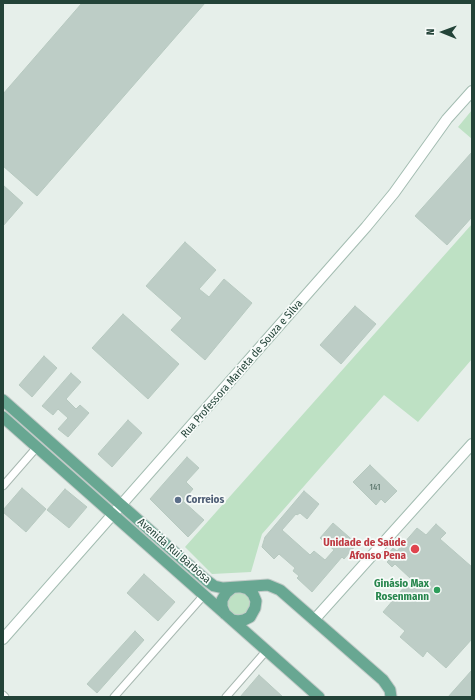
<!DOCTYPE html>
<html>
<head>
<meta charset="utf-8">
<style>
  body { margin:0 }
  #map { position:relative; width:475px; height:700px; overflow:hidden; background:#e6efea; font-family:"Fira Sans Condensed",sans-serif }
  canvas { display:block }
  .frame { position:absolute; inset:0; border:4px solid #234338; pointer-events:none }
  .north { position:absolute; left:423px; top:12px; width:40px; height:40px; -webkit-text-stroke:3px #f7fbf9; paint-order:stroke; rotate:271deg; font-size:11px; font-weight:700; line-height:16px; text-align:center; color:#234338 }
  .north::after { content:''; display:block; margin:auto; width:14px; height:18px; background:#234338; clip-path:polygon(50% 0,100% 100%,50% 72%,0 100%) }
</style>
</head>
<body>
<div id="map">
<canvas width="475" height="700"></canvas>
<div class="frame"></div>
<div class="north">N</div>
</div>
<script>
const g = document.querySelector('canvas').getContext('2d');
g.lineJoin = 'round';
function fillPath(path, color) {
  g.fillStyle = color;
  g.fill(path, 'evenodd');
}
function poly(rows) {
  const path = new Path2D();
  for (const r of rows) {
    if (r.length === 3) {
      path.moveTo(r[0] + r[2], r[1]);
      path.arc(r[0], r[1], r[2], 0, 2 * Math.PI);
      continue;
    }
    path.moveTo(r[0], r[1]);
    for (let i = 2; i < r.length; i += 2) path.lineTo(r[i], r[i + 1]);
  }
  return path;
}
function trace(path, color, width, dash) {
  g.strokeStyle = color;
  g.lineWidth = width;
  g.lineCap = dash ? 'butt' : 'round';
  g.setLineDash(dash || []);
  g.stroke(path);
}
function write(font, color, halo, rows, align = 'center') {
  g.font = font + ' "Fira Sans Condensed",sans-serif';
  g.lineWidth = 3.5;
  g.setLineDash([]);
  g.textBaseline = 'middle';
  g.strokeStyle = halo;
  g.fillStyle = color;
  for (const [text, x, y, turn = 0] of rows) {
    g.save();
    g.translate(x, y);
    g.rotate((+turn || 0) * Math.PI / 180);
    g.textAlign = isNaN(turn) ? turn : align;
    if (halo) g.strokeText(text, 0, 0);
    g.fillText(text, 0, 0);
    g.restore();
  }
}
fillPath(poly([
  [472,110,472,139,458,127],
  [472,224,472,359,418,422,384,395,262,534,251,572,212,574,185,547],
  [238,604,12]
]), '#bee1c4');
const building = poly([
  [82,3,205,3,37,196,3,166,3,94,82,3],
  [472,152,472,217,447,245,415,216,472,152],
  [3,185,23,203,3,226,3,185],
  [185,242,216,270,199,289,209,297,224,279,252,303,205,360,171,330,182,318,146,286,185,242],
  [355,306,376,324,341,364,320,345,355,306],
  [123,314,179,364,148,399,92,348,123,314],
  [44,356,57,368,32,397,19,385,44,356],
  [71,373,81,382,66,399,76,409,80,405,89,413,68,437,58,429,68,418,58,409,53,415,42,406,71,373],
  [128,420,142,433,112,467,98,454,128,420],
  [187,457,199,468,186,482,193,489,183,501,204,520,188,537,150,499,187,457],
  [370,465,397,491,385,503,381,499,376,505,353,482,370,465],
  [22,488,46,509,26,532,3,512,3,510,22,488],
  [65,489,87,507,69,528,47,510,65,489],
  [304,491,319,504,307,519,300,513,297,515,296,514,282,530,310,555,314,551,325,560,334,550,320,538,333,523,357,544,344,559,342,557,312,592,297,578,299,576,293,571,295,568,279,554,274,559,262,547,265,537,304,491],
  [436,524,446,533,440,539,472,567,472,639,446,668,427,651,423,657,400,637,405,631,383,612,411,579,395,564,392,567,387,562,392,557,388,554,393,548,397,551,417,528,426,535,436,524],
  [144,574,175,602,158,621,127,593,144,574],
  [135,631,144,640,97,693,87,684,135,631],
  [472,670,472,697,448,697,472,670],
  [259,675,283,697,240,697,259,675]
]);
fillPath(building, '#bdcdc6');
trace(building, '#b7c9c0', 1);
const street = poly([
  [3,486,37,447],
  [3,695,5,697],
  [114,697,204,595],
  [226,697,267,650]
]);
const secondary = poly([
  [314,620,472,444],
  [3,639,366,227,394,193,447,119,472,91]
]);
const primary = poly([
  [3,400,206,580,214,586,223,588,268,585,280,590,383,680,390,690,391,697],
  [3,417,319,697],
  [225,614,222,607,222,600,226,593,232,588],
  [232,620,238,621,244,620,250,617,255,608,256,601,253,594,248,589,241,587]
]);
trace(street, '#a8b8b1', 9);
trace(secondary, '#a3bcb1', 12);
trace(primary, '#c1cac7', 13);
trace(street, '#fff', 7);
trace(secondary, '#fff', 10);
trace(primary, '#68a792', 11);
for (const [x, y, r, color] of [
  [178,500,4,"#5c6f8a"],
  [415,549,5,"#e0444e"],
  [437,590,4,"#2e9e5b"]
]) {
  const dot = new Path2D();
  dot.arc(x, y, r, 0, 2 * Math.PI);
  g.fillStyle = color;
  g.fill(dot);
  trace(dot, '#f7fbf9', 1.5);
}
write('9px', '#4a665c', null, [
  ["141",375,487]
]);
write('11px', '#234338', '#f7fbf9', [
  ["Rua Professora Marieta de Souza e Silva",242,369,-49],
  ["Avenida Rui Barbosa",174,551,41]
]);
write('bold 11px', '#4e5e75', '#f7fbf9', [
  ["Correios",186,500]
], 'left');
write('bold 11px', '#be3a42', '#f7fbf9', [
  ["Unidade de Saúde",406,543],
  ["Afonso Pena",406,556]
], 'right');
write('bold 11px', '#27864d', '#f7fbf9', [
  ["Ginásio Max",429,584],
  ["Rosenmann",429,597]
], 'right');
</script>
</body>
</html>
